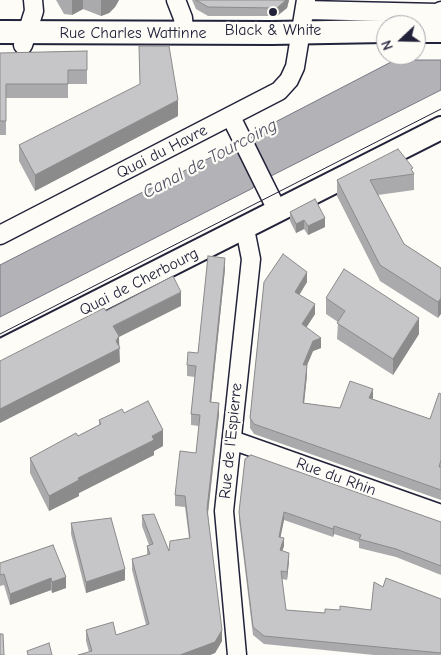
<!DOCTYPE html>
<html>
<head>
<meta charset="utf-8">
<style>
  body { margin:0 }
  #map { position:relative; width:441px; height:655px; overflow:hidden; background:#fdfcf7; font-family:"Comic Neue",sans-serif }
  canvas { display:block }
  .north { position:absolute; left:376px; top:15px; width:50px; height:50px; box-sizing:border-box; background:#fdfcf7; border:1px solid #a5a5ac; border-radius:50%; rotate:249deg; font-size:14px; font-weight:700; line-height:20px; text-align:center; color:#22223b }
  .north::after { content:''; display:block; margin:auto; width:18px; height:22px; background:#22223b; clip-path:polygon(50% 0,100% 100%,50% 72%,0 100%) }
</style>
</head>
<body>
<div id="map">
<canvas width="441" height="655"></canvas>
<div class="north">N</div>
</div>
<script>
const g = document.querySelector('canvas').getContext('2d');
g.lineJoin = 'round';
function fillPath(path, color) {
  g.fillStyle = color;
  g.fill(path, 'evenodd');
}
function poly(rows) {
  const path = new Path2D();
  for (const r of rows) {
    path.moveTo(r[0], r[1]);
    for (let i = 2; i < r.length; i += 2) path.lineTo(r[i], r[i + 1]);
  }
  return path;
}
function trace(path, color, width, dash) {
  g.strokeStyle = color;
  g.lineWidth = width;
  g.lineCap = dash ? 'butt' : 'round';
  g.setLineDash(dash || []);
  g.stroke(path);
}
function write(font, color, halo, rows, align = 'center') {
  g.font = font + ' "Comic Neue",sans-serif';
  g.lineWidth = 4.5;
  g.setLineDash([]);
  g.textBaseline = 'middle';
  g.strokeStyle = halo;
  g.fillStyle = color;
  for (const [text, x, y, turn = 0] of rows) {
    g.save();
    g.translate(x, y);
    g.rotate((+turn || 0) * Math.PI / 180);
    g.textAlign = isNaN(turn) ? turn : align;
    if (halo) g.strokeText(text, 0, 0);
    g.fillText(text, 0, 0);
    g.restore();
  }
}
const water = poly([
  [395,60,441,60,441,90,269,177,251,142,258,131,395,60],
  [235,147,240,149,255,181,253,188,0,317,0,265,229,148,235,147]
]);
fillPath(water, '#b2b2b7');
trace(water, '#787885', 1);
const minor = poly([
  [176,0,183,18,184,33],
  [305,10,438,13,441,11],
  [23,45,34,11,33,0],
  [231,117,278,212],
  [0,235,279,91,289,80,295,67,306,0],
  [232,440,441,514],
  [237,655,224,511,251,259,245,229]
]);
const major = poly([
  [416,31,441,31],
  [0,32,272,33,386,31],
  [0,351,441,128]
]);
trace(minor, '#22223b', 21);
trace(major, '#22223b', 26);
trace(minor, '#fdfcf7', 18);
trace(major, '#fdfcf7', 22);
trace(poly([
  [0,334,441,109]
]), '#22223b', 1);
fillPath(poly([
  [56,0,119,0,115,7,109,13,101,16,83,9,72,15,64,14],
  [192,0,289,0,287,8,277,16,208,16,196,9],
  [87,51,87,84,68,84,68,98,6,98,6,135,0,135,0,53],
  [178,116,35,191,19,161,19,145],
  [413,172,414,174,414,190,378,195,404,244,441,268,438,318,380,281,337,196,337,180],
  [290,212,325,227,308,235,304,229,296,233,290,221],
  [225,269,211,402,219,414,208,514,222,641,215,653,210,655,79,655,89,652,86,641,86,630,116,635,146,625,132,570,132,559,147,555,147,546,149,545,142,526,142,515,169,551,189,538,185,507,175,506,175,495,196,453,199,426,191,425,191,414,195,377,187,376,187,365,198,353],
  [264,282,307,282,299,295,315,314,306,328,321,348,313,351,307,365,307,375,304,403,340,408,373,399,430,419,441,394,441,500,254,434,250,428,250,418],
  [326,298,419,334,393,375,337,339,338,322,326,314],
  [124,413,163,446,154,451,154,455,79,493,79,496,49,511,30,473,30,458,78,436,99,425,99,420],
  [245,459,441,522,441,575,396,557,359,548,359,542,334,534,333,537,284,520,280,537,284,546,282,550,289,561,287,580,282,579,286,610,325,613,340,610,371,610,383,587,441,599,441,655,374,655,264,644,253,635,239,520,239,512],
  [71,523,125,580,86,593,71,534],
  [53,545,66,588,52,593,51,590,10,605,4,585,0,586,0,563]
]), '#aaaaac');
fillPath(poly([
  [72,0,83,0,83,9,72,15],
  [101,0,119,0,115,7,109,13,101,16],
  [286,0,289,0,287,8,277,16,277,8],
  [178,100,178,116,35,191,35,175],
  [325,218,325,227,308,235,308,226],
  [304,220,304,229,296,233,296,224],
  [225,258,225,269,210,413,210,402],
  [307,272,307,282,295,302,295,292],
  [181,292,181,306,119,337,120,362,0,423,0,409,113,326],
  [441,298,441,314,438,318,438,302],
  [315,304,315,314,302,334,302,324],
  [419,318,419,334,393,375,393,359],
  [321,338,321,348,313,351,303,375,303,365,313,341],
  [307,365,307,375,303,413,303,403],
  [373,389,373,399,369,398],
  [219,403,219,414,207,520,207,509],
  [163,430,163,446,154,451,154,455,79,493,79,496,49,511,49,496,78,478],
  [284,512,284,520,279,545,279,537],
  [334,526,334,534,333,537,333,529],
  [284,538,284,546,280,558,280,550],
  [289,553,289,561,287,580,287,572],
  [125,569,125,580,86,593,86,582],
  [66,577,66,588,52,593,52,582],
  [51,578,51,590,10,605,10,594],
  [222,630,222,641,215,653,210,655,180,655]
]), '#8b8b8c');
const building = poly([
  [196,0,286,0,277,8,208,7,196,0],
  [139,46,169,46,178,100,35,175,19,145,140,84,139,46],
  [87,51,87,70,68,70,68,84,6,84,6,121,0,121,0,53,87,51],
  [398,149,413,168,411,169,414,174,370,180,404,244,441,268,441,298,438,302,380,265,337,180,398,149],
  [315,199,325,218,308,226,304,220,296,224,290,212,315,199],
  [283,254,307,272,295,292,315,304,302,324,321,338,313,341,303,365,307,365,303,403,340,408,350,381,373,389,369,398,430,419,439,393,441,394,441,460,439,467,441,467,441,490,254,424,250,418,264,282,283,254],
  [208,256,225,258,210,402,219,403,207,509,222,630,215,642,180,655,78,655,92,651,86,630,113,622,116,635,149,624,132,559,150,554,147,546,153,544,142,515,154,514,169,551,170,541,190,538,185,496,175,495,180,451,196,453,200,415,191,414,196,366,187,365,188,352,198,353,208,256],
  [344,269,419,318,393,359,337,323,345,311,326,298,344,269],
  [173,276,181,292,113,326,119,336,116,341,120,348,0,409,0,361,104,308,106,311,173,276],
  [148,401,163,430,152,436,154,440,78,478,79,480,49,496,30,458,76,433,78,436,101,424,99,420,116,412,122,409,124,413,148,401],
  [251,455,441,522,441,566,396,549,359,539,361,535,334,526,333,529,284,512,279,537,284,538,280,550,289,553,287,572,281,571,286,610,325,613,325,609,340,610,340,606,371,610,374,582,383,587,386,578,441,599,441,653,264,636,253,627,239,512,245,459,251,455],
  [111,518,125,569,86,582,71,523,111,518],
  [53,545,66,577,52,582,51,578,10,594,4,574,0,575,0,563,53,545],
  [0,634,3,634,4,655,0,655,0,634],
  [49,643,52,655,28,655,27,651,49,643]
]);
fillPath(building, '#c6c6c8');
trace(building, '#8b8b8c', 1);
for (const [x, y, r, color] of [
  [273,12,5,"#22223b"]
]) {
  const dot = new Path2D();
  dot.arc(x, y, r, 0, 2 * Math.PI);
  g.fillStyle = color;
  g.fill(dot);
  trace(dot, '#fdfcf7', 2);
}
write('16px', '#22223b', '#fdfcf7', [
  ["Black & White",273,30]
]);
write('16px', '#22223b', '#fdfcf7', [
  ["Rue Charles Wattinne",133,33],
  ["Quai du Havre",162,152,-27],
  ["Quai de Cherbourg",139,282,-27],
  ["Rue de l'Espierre",231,441,-84],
  ["Rue du Rhin",336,477,20]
]);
write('italic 18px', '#545466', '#fdfcf7', [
  ["Canal de Tourcoing",210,159,-28]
]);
</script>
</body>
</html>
